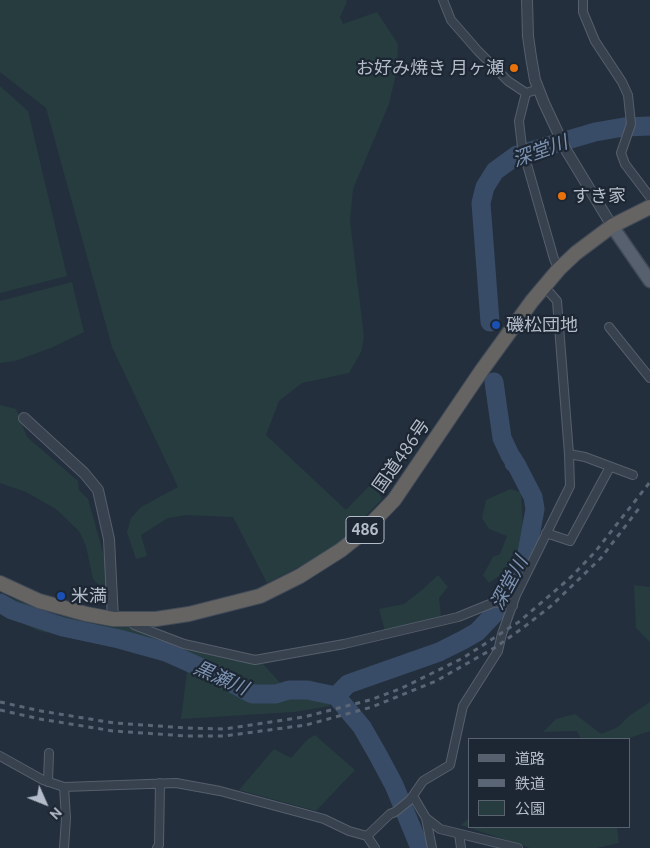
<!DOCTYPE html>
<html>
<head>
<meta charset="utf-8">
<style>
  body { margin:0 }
  #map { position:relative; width:650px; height:848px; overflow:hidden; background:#242f3e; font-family:Ubuntu,"Noto Sans JP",sans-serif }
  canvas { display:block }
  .legend { position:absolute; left:468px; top:738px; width:162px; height:90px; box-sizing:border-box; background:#1d2633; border:1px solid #59626f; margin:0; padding:6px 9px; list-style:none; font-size:15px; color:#b4bcc9 }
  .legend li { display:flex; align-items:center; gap:10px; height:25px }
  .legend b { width:25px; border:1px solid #59626f }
  .north { position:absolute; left:20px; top:778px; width:50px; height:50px; -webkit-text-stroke:4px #1d2633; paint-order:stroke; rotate:134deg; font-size:14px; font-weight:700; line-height:20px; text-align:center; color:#b4bcc9 }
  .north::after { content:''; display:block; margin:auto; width:18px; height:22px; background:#b4bcc9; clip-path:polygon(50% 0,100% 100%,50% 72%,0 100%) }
</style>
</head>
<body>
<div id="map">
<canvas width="650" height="848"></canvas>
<ul class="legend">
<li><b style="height:6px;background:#56606e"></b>道路</li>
<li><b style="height:6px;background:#5a6575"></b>鉄道</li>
<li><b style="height:14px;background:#263c3f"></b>公園</li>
</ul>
<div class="north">N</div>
</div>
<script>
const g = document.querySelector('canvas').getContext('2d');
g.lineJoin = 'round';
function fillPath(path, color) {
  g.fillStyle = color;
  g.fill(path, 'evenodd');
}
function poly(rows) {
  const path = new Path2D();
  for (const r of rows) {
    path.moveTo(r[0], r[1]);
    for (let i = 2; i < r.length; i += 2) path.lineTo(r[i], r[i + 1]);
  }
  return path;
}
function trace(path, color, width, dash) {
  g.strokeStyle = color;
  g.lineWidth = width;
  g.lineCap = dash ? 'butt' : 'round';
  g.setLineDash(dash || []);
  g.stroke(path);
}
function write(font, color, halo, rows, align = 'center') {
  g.font = font + ' Ubuntu,"Noto Sans JP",sans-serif';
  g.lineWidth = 4.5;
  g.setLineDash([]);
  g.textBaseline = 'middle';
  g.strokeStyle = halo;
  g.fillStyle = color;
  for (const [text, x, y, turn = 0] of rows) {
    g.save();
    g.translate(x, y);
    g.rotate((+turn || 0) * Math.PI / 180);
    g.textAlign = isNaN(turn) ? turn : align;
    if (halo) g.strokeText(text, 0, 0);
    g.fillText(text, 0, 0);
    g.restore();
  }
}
fillPath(poly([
  [0,0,346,0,347,2,340,17,343,24,377,12,398,44,397,70,389,104,353,189,350,221,364,337,361,352,349,373,302,383,279,401,266,435,346,510,370,485,379,492,382,499,357,525,337,544,309,562,267,583,233,517,186,515,168,518,141,535,147,556,136,559,127,532,131,518,141,507,178,487,112,347,46,108,0,72],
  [0,86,28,111,67,276,0,293],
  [72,282,84,332,51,348,15,361,0,363,0,301],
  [0,405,16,409,27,437,78,481,79,490,88,499,109,574,107,593,93,579,86,546,79,531,56,509,26,492,0,483],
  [510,489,521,492,524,549,516,564,489,583,483,575,493,557,500,554,507,536,489,529,482,518,486,500],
  [438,575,448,587,439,598,441,616,385,631,379,609,404,604,423,589],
  [634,585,650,587,650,642,636,628],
  [0,594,57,615,135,628,182,648,237,661,263,664,283,686,311,680,329,693,330,706,294,712,181,719,187,672,156,656,111,645,39,631,0,612],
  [650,702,650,731,629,738,581,739,577,731,543,732,556,719,575,714,601,734,618,727,629,716],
  [315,735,355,770,316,811,239,790,274,749,291,758,308,739],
  [469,818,469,827,617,827,619,843,597,848,530,848,461,825]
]), '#263c3f');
trace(poly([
  [490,322,481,203,485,187,495,171,517,155,595,132,624,127,650,126],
  [0,603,12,610,63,627,119,639,166,652,211,672,252,694,276,694,289,690,307,690,336,696,362,727,378,755,394,785,420,848],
  [336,696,348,684,439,652,463,640,477,632,497,611,525,564,535,509,533,497,516,464,514,463,514,461,510,455,502,438,494,382]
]), '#394c67', 19);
const minor = poly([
  [443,0,451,20,478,51,508,81,526,93],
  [583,0,583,12,595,41,622,82,628,95,631,124,621,153,625,164,650,197],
  [539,89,526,93,519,121,522,147,554,259,559,269],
  [609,327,650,378],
  [569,454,585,457,633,475],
  [546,533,570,541,610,467],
  [133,619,134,625,184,644,255,660,344,644,458,617,495,602,513,606],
  [0,756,43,780,64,787,176,783,220,791,324,819,349,831,367,836,375,848],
  [48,782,49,753],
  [413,796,426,818,432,848],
  [426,818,440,829,518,848],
  [459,834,461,848],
  [367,836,390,814,395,812,410,800,423,781,450,765,463,706,498,651,502,634,516,595,570,486,569,454,557,301,544,286],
  [64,848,66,818,64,787],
  [157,848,159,845,160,783]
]);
const tertiary = poly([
  [527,0,528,36,531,57,535,80,544,103,566,150,612,226],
  [24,418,84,473,98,490,109,539,113,619]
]);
const primary = poly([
  [612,226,650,281]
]);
const trunk = poly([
  [0,583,39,601,86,614,113,619,156,619,189,614,260,596,300,576,341,550,361,534,394,500,482,370,532,301,559,269,576,253,612,226,650,207]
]);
trace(minor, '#565f6c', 10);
trace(tertiary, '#565f6c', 12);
trace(primary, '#414a57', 15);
trace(trunk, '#434c59', 16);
trace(minor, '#38414e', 8);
trace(tertiary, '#38414e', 10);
trace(primary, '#56606e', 12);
trace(trunk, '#656462', 14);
trace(poly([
  [0,702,41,711,114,723,187,728,224,729,304,717,370,700,402,688,463,658,520,621,571,577,595,552,650,482],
  [0,710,40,719,113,731,187,736,224,736,306,725,372,707,436,681,496,647,524,627,551,606,601,558,640,507]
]), '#5a6575', 3, [5, 5]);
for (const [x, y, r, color] of [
  [514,68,5,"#e8710a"],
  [562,196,5,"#e8710a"],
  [496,325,5,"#1a4fb4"],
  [61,596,5,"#1a4fb4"]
]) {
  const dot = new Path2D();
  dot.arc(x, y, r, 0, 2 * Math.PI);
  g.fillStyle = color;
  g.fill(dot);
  trace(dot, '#1d2633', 2);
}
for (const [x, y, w] of [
  [365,530,38]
]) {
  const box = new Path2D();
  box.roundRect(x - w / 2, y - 13.5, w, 27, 4);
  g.fillStyle = '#1d2633';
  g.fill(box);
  trace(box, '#b4bcc9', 1);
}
write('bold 16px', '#b4bcc9', null, [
  ["486",365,530]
]);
write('18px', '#b4bcc9', '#1d2633', [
  ["お好み焼き 月ヶ瀬",504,68,"right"],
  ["すき家",572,196],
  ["磯松団地",506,325],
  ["米満",71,596]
], 'left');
write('18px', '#b4bcc9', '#1d2633', [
  ["国道486号",401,456,-55]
]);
write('italic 19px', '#7c92b1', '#1d2633', [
  ["深堂川",540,151,-20],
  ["深堂川",509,583,-62],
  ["黒瀬川",221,678,24]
]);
</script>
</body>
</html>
